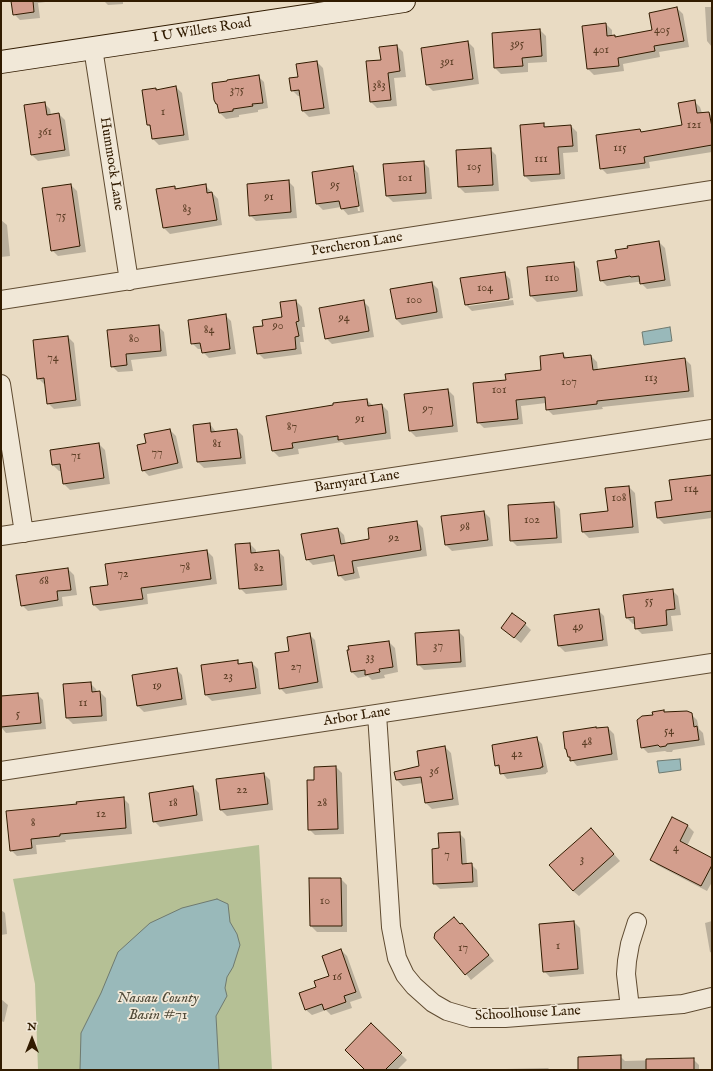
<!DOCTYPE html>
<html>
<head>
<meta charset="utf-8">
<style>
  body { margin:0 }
  #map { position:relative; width:713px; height:1071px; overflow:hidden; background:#e9dbc3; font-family:"IM FELL English",serif }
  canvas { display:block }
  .frame { position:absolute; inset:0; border:2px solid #311b00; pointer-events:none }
  .north { position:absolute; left:12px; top:1019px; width:40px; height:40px; -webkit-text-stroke:3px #f1e8d8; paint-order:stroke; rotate:0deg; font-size:11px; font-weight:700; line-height:16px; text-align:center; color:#311b00 }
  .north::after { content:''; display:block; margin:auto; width:14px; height:18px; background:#311b00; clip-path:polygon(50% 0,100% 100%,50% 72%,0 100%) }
</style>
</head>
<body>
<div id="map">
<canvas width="713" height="1071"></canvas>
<div class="frame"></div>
<div class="north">N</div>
</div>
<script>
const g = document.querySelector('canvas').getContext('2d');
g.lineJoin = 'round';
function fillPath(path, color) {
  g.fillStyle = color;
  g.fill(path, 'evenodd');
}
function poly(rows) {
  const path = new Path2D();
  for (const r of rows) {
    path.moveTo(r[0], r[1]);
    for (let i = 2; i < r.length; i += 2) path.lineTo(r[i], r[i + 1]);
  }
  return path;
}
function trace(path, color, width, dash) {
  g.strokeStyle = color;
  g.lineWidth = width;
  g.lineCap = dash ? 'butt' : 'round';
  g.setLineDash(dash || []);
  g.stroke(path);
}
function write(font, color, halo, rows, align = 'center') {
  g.font = font + ' "IM FELL English",serif';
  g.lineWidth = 3.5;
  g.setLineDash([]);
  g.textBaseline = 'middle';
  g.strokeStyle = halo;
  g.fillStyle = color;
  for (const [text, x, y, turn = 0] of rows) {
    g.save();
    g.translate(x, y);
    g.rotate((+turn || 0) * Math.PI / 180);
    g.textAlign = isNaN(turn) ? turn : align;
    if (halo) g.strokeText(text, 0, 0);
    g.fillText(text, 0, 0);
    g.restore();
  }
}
fillPath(poly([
  [259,845,272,1070,38,1070,35,984,13,879]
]), '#b5c095');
const water = poly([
  [670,327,672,341,644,345,642,332,670,327],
  [680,759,681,770,659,773,657,761,680,759],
  [217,899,228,904,230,922,237,934,240,945,233,967,227,977,225,988,227,996,216,1016,219,1070,80,1070,81,1033,101,993,118,952,150,923,182,908,217,899]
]);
fillPath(water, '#99b9ba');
trace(water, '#6f7a70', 1);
fillPath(poly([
  [12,1,53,1,38,3,40,18,20,20,14,14],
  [104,1,123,1,123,4,108,5],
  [705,7,712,7,712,47,707,41],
  [677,8,683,14,689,47,659,52,660,57,623,64,624,71,594,75,588,69,606,24,612,30,612,36,616,38,653,30],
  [540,30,546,36,547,62,528,63,528,72,501,74,495,68],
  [468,42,474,48,479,84,433,91,427,85],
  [397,46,403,52,406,77,394,78,397,106,377,108,371,102,382,61],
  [317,62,323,68,330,114,309,117,303,111,301,96,298,96,292,90,299,78],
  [258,76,264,82,268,108,258,110,258,112,239,115,239,117,226,119,220,113,218,105],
  [176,87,182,93,189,140,159,145,153,139,152,128,148,125,155,89,157,90],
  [694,101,700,107,702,113,709,113,712,116,712,152,649,162,650,168,607,174,601,168,640,130,643,133,683,126],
  [44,103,50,109,51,115,59,114,65,120,70,156,38,161,32,155],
  [543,124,547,128,571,126,577,132,578,152,563,153,565,179,531,182,525,176],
  [490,149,496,155,499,191,465,193,459,187],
  [423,162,429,168,432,199,393,202,387,196],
  [352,167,358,173,364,212,348,215,341,207,323,210,317,204],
  [352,172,355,172,360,211,358,211],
  [288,181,294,187,297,218,256,221,250,215],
  [71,185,77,191,86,252,58,256,52,250],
  [205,185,218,199,222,225,170,234,164,228,175,187,177,189],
  [1,220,7,225,10,256,1,257],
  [659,242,665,248,671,286,647,289,640,282,637,282,607,286,601,280,618,259],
  [573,263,579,269,583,296,537,302,531,296],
  [504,273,510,279,513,298,469,304,469,306,513,300,514,305,472,311,466,305],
  [432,283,438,289,443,318,402,325,396,319],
  [296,301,302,307,305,327,302,327,304,342,300,342,302,354,264,359,258,353,264,327,283,318],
  [363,301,369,307,374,337,332,344,326,338],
  [225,315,231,321,236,354,209,358,203,352,202,349,198,349,192,343],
  [158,326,164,332,167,356,131,360,133,371,118,372,112,366],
  [68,337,74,343,81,406,54,409,48,403,46,384,44,384,38,378],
  [563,354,568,359,591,356,597,362,598,370,685,359,691,365,694,397,602,407,603,409,553,415,547,409,546,403,521,406,523,424,484,428,478,422,507,380,542,371],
  [448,390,454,396,458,432,416,437,410,431],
  [367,400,373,406,382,405,388,411,391,439,345,445,342,442,298,449,299,454,279,457,273,451],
  [210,424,216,432,237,430,243,436,246,464,204,468,198,462],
  [170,430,176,436,183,468,149,476,143,470,148,443],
  [99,444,105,450,110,484,70,490,64,484,62,471,59,471,53,465,51,451],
  [712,476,712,518,664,524,658,518,656,503,673,501],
  [629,487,635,493,639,533,589,538,583,532,609,512],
  [554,503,560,509,562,543,517,546,511,540,509,506],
  [484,512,490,518,493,546,452,551,446,545],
  [417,522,423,528,427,556,357,567,360,578,345,581,339,575,337,561,313,565,307,559,338,529,344,535,346,545,370,540],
  [250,544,256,550,256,553,278,551,284,557,287,590,246,594,240,588],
  [207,551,213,557,217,584,147,594,148,604,100,611,94,605,109,585],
  [68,569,74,575,77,595,62,597,63,606,28,611,22,605],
  [672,590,678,596,681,615,671,616,673,631,642,634,636,628,635,624,633,624,627,618],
  [639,616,639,618,631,619,631,617],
  [598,610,604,616,608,646,565,652,559,646],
  [525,624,531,630,521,643,502,628],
  [458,631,464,637,466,667,424,670,418,664],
  [309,634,315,640,323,688,286,694,280,688,290,652],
  [389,642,395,648,398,672,384,675,385,678,372,680,368,676,358,678,352,672,349,651],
  [237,661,241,665,252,663,258,669,261,694,212,701,206,695,202,666],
  [176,669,182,675,187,705,144,712,138,706,133,676],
  [90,683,96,689,97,693,100,692,106,698,107,721,73,724,67,718],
  [37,694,43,700,46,729,6,733,1,727,1,697],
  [664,711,666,713,691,714,697,720,699,729,703,733,705,745,673,750,672,752,667,752,665,751,648,753,642,747,654,715],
  [596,728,597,729,608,728,614,734,618,760,577,766,569,756],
  [536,738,542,744,548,772,546,773,546,774,507,779,496,765],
  [445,747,451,753,459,805,432,809,426,803,423,783,403,786,397,780,420,767],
  [336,767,342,773,344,834,315,835,309,829,315,781],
  [264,774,270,780,273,810,227,816,221,810],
  [193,787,199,793,203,821,160,827,154,821],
  [123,798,129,804,132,834,65,840,66,842,36,845,37,854,17,856,11,850,78,805],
  [673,818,688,826,694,832,687,846,712,859,712,882,707,891,657,865,651,859],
  [459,833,465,839,467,864,471,864,477,870,478,887,440,889,434,883,440,849],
  [597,835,620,861,579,896,573,891],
  [341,879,347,885,347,932,317,932,311,926],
  [1,910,5,913,7,934,1,935],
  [712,921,712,953,710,952,705,923],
  [574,922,580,928,584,974,550,977,544,971],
  [460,925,468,930,494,961,471,980,466,974],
  [341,950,347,956,362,998,350,1002,352,1008,331,1015,326,1010,312,1015,306,1010,317,987,330,976],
  [1,999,8,1005,4,1022,1,1021],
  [371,1025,407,1060,397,1070,366,1070],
  [620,1056,625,1061,693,1059,699,1065,699,1070,579,1070],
  [548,1068,550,1070,505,1070,505,1069]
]), '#0003');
const building = poly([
  [11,1,33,1,34,12,13,15,11,1],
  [677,7,684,41,654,46,655,51,618,58,619,66,587,69,582,26,606,23,607,36,615,35,615,37,652,30,649,13,677,7],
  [540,29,542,56,522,58,523,66,494,68,492,33,540,29],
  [468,41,473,79,426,85,421,48,468,41],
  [397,45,400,71,388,73,391,100,370,102,366,61,381,60,379,47,397,45],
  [317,61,324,108,302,111,299,90,291,91,289,78,298,77,296,64,317,61],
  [259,75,263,103,252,104,253,106,233,109,233,111,219,113,217,104,216,104,214,100,212,83,227,81,227,80,259,75],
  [176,86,184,135,152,139,150,125,147,125,142,90,156,88,156,90,176,86],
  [695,100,697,113,709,112,712,127,712,145,644,157,645,163,600,169,596,135,640,129,641,132,682,125,678,103,695,100],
  [45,102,47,115,59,113,65,150,31,155,24,105,45,102],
  [544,123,544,127,571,125,573,146,558,147,560,174,524,176,520,125,544,123],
  [491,148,493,185,458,187,456,150,491,148],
  [424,161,426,193,386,196,383,164,424,161],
  [353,166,359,206,341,209,339,201,316,204,312,172,353,166],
  [289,180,291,212,249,216,247,184,289,180],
  [71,184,80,246,51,251,42,188,71,184],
  [206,184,207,193,212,192,217,220,163,228,156,189,175,186,175,189,206,184],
  [659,241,665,280,640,284,639,276,631,277,630,276,600,281,597,261,617,258,615,250,628,248,627,246,659,241],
  [574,262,577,291,530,296,527,267,574,262],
  [505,272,509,299,465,305,460,278,505,272],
  [432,282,437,312,396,319,390,289,432,282],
  [296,300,299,321,296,322,299,336,295,337,296,349,257,354,253,327,263,326,262,320,282,317,280,302,296,300],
  [364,300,369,331,325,339,319,308,364,300],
  [226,314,230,349,202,353,200,343,191,344,188,320,226,314],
  [159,325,161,351,126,354,127,365,111,367,107,330,159,325],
  [68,336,76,400,47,404,44,378,37,379,33,340,68,336],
  [563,353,564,358,591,355,593,370,685,358,689,391,597,401,597,404,546,410,545,397,516,400,518,419,477,423,473,383,506,380,505,374,541,370,540,356,563,353],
  [448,389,453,426,409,431,404,394,448,389],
  [367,399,368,406,382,404,386,433,338,440,338,436,292,443,293,448,272,451,266,416,333,405,333,403,367,399],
  [210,423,211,432,237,429,241,458,197,462,193,425,210,423],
  [170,429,178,463,142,471,137,445,146,443,144,434,170,429],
  [99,443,104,478,63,484,60,464,52,465,50,450,99,443],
  [712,475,712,511,657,518,655,502,672,500,669,480,712,475],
  [629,486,633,527,582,532,580,514,608,511,605,488,629,486],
  [554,502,557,538,510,541,508,505,554,502],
  [484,511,488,540,445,545,441,516,484,511],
  [417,521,421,550,352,561,354,573,338,576,334,555,306,560,301,534,338,528,341,544,369,539,368,528,417,521],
  [250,543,251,553,279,550,282,585,239,589,235,544,250,543],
  [207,550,211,579,141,588,143,599,93,605,90,587,108,585,105,564,207,550],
  [68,568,71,590,57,591,58,600,21,606,16,575,68,568],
  [673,589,675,609,666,610,667,625,635,629,634,617,626,618,623,595,673,589],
  [599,609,603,640,558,646,554,615,599,609],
  [512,613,526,623,514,638,501,628,512,613],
  [459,630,461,662,417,665,415,633,459,630],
  [310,633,318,682,279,689,275,653,289,651,287,637,310,633],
  [389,641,393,667,379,669,380,672,365,675,365,670,351,672,347,650,349,650,348,646,389,641],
  [238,660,238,664,252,662,256,688,205,695,201,665,238,660],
  [177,668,182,699,137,706,132,675,177,668],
  [91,682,92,692,100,691,102,716,66,718,63,684,91,682],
  [38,693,41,723,1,727,1,696,38,693],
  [664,710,664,712,687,711,692,713,694,727,697,726,699,740,667,744,666,746,660,747,658,745,641,748,637,720,642,716,653,715,652,712,664,710],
  [596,727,596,728,608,727,612,754,570,761,570,757,568,757,566,749,565,749,563,732,596,727],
  [537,737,543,767,541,767,541,768,500,774,499,765,495,766,492,745,537,737],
  [445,746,453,799,425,803,421,777,396,780,394,772,419,766,417,751,445,746],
  [336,766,338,829,308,830,307,780,314,780,314,767,336,766],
  [264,773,268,804,220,810,216,779,264,773],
  [193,786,197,815,153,822,149,793,193,786],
  [124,797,126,828,60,834,60,836,31,839,32,848,10,851,6,811,77,804,76,802,124,797],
  [672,817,688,825,680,841,712,858,712,865,701,886,650,860,672,817],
  [591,828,614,854,573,891,549,865,591,828],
  [460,832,462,864,472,863,473,882,433,884,432,849,439,848,438,833,460,832],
  [309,878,341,878,342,926,310,926,309,878],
  [454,917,460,924,462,923,489,955,465,975,434,938,435,933,454,917],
  [574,921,578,969,543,972,539,924,574,921],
  [341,949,356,992,344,996,346,1002,324,1010,322,1004,305,1010,299,993,316,987,314,981,329,976,322,956,341,949],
  [371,1023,402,1053,385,1070,365,1070,345,1050,371,1023],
  [621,1055,621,1070,578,1070,578,1057,621,1055],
  [694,1058,694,1070,646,1070,646,1059,694,1058]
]);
fillPath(building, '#d39e8d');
trace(building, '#311b00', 1);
const minor = poly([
  [93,48,129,281],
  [1,300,712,190],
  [1,384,24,533],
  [1,536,712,429],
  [377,714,391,927,397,958,405,975,414,986,433,1003,447,1011,471,1018,505,1018,683,1004,712,997],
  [1,771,712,663],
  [630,1008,626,974,627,961,630,944,637,922]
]);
const secondary = poly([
  [1,62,404,1]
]);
trace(minor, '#5f4b31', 20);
trace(secondary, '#311b00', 24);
trace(minor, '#f1e8d8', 18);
trace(secondary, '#f1e8d8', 22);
write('12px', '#5a3c23', null, [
  ["405",662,31],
  ["395",517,45],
  ["401",601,51],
  ["391",447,63],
  ["383",379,86],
  ["375",237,91],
  ["1",163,113],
  ["121",694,126],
  ["361",45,133],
  ["115",620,149],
  ["111",541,160],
  ["105",474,168],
  ["101",405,179],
  ["95",335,186],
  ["91",269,198],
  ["83",187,210],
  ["75",61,217],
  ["110",552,279],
  ["104",485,289],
  ["100",414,301],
  ["94",344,319],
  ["90",278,327],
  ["84",209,331],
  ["80",134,340],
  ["74",53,359],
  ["113",651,379],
  ["107",569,383],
  ["101",499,391],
  ["97",428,410],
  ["91",360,420],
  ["87",292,428],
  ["81",217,445],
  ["77",157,454],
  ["71",76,457],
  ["114",691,490],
  ["108",619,499],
  ["102",532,521],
  ["98",465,528],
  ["92",394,539],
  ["78",185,568],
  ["82",259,569],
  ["72",123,575],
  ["68",44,582],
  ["55",649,602],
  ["49",578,628],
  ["37",438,647],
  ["33",370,658],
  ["27",296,668],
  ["23",228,677],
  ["19",157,687],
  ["11",83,704],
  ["5",18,715],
  ["54",669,732],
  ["48",587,743],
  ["42",517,755],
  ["36",434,772],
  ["22",242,791],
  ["18",173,804],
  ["28",322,804],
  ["12",101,815],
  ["8",33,824],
  ["4",676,849],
  ["7",447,856],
  ["3",582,860],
  ["10",325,902],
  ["1",558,947],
  ["17",463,949],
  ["16",337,978]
]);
write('14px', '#311b00', '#f1e8d8', [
  ["I U Willets Road",202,31,-9],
  ["Hummock Lane",111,164,81],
  ["Percheron Lane",357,245,-9],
  ["Barnyard Lane",357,482,-9],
  ["Arbor Lane",357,717,-9],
  ["Schoolhouse Lane",528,1014,-3]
]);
write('italic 15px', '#504a38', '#f1e8d8', [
  ["Nassau County",158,999],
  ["Basin #71",158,1016]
]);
</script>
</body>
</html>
